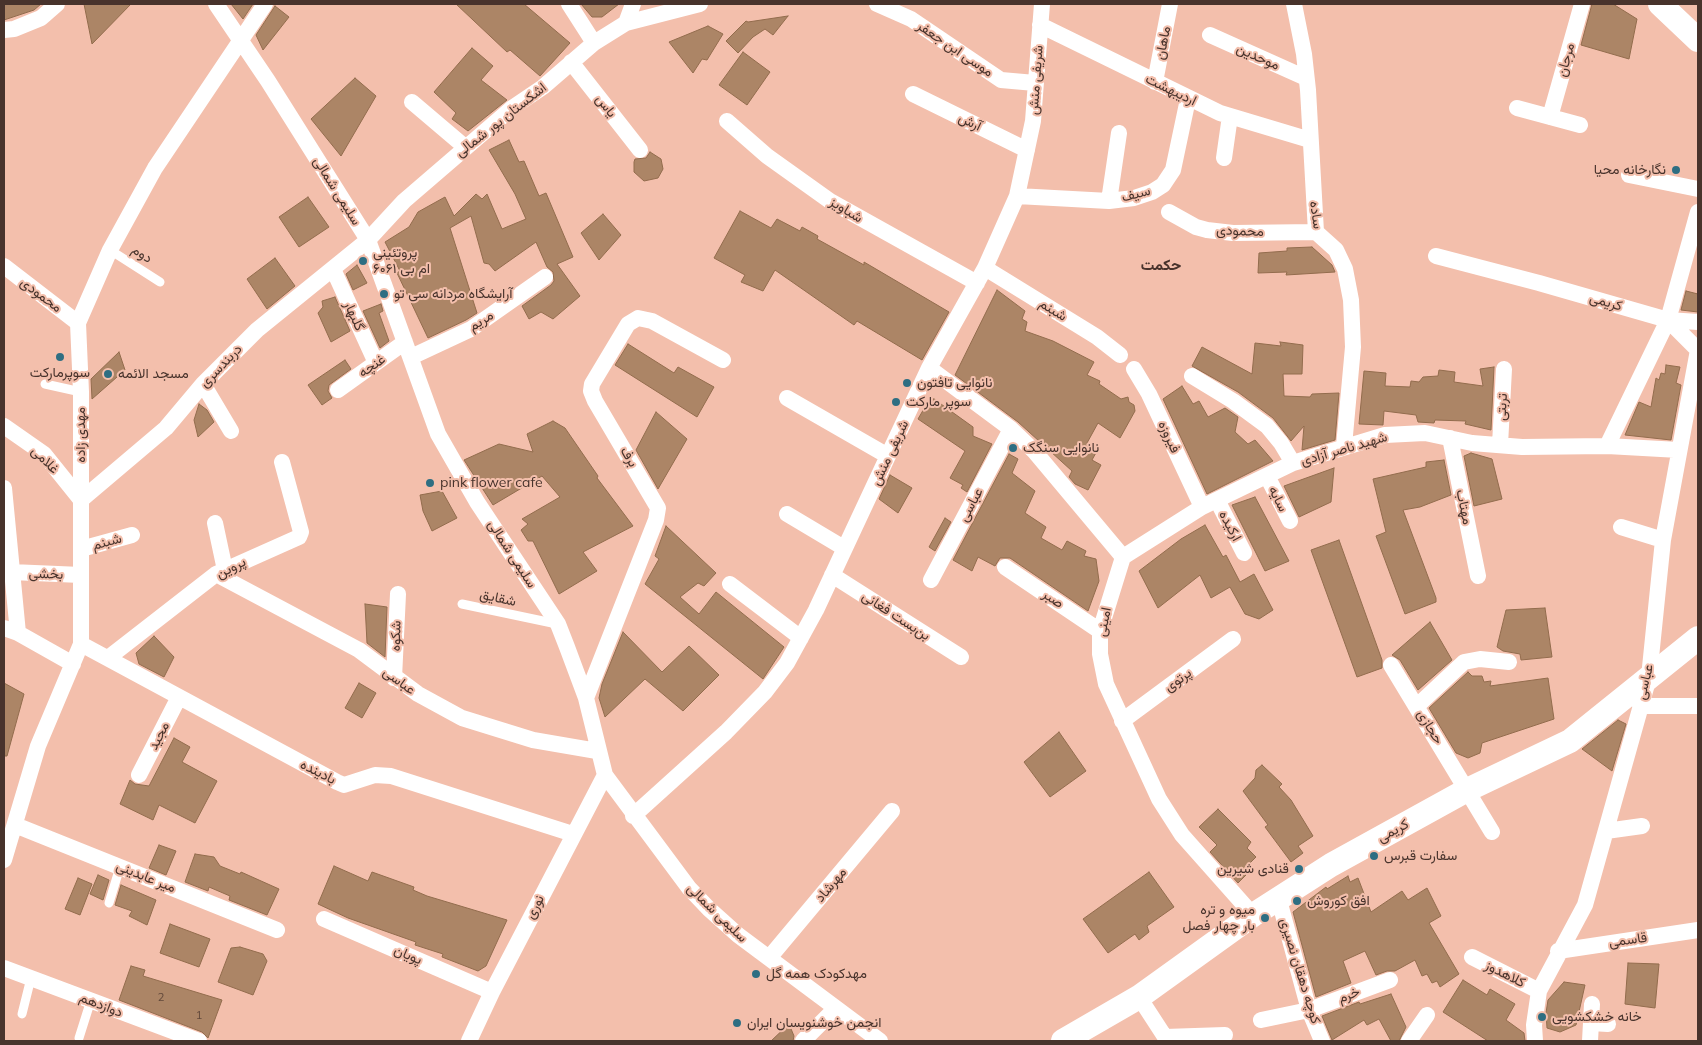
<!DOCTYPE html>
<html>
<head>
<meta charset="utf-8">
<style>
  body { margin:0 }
  #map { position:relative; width:1702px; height:1045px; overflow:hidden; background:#f3bfac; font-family:Mulish,sans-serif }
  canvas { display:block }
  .frame { position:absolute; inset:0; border:5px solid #48332c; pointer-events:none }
</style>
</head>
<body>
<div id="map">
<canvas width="1702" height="1045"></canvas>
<div class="frame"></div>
</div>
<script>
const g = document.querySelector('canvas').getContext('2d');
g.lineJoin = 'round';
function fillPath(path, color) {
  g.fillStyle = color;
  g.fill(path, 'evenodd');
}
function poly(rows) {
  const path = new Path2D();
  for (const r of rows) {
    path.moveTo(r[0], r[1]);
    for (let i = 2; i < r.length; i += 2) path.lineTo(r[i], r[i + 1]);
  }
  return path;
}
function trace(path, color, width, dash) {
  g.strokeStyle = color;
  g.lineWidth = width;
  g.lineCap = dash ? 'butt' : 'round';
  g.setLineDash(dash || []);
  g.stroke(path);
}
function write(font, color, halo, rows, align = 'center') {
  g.font = font + ' Mulish,Vazirmatn,sans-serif';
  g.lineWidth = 4;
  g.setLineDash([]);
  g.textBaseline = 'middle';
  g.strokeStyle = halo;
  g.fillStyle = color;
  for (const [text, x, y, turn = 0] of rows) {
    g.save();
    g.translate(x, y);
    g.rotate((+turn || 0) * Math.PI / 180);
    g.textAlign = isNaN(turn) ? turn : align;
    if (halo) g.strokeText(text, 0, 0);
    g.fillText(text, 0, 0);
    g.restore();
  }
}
const building = poly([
  [4,4,41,4,34,10,4,20,4,4],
  [84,4,131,4,92,44,84,4],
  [231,4,253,4,243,19,231,4],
  [456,4,524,4,570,43,540,76,510,50,507,52,456,4],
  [581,4,619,4,602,17,592,17,581,4],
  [1592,4,1613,4,1637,19,1629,59,1581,45,1592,4],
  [275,6,289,17,263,50,256,35,275,6],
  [788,16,773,35,765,29,753,37,738,53,726,41,746,21,748,22,788,16],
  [708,26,723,34,707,60,702,59,693,73,669,42,708,26],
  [472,48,493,66,481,80,507,100,468,131,452,119,456,113,434,92,472,48],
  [743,52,770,72,747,105,719,85,743,52],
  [355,78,376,96,341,156,311,119,355,78],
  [509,140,519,162,524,161,539,196,546,193,573,257,557,264,580,296,553,319,541,312,529,319,522,306,551,285,554,281,553,272,547,267,536,242,495,271,489,264,484,263,471,216,450,228,477,313,466,320,428,338,397,273,400,271,385,242,409,227,418,212,445,197,454,216,476,194,482,199,487,194,502,229,526,219,515,194,489,150,509,140],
  [650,152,661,159,663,169,658,178,644,181,634,172,634,162,635,159,646,158,650,152],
  [308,197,329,227,299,247,279,217,308,197],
  [740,211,771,228,777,219,800,231,802,227,818,236,817,239,864,265,864,262,949,312,922,360,857,321,854,325,775,270,763,291,741,282,745,275,714,258,740,211],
  [603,214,621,235,599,260,581,233,603,214],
  [1312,247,1332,265,1335,272,1286,275,1287,272,1258,273,1259,253,1287,251,1287,248,1312,247],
  [275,258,295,286,267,309,247,279,275,258],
  [357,265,367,283,353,290,346,274,357,265],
  [997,290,1025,311,1022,319,1027,322,1025,331,1053,341,1094,362,1087,375,1100,381,1099,384,1121,399,1128,397,1129,402,1134,405,1135,411,1120,438,1098,423,1087,443,1098,449,1092,460,1101,465,1088,490,1075,484,1069,477,1072,471,1018,422,955,375,997,290],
  [1686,291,1698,294,1698,312,1681,310,1686,291],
  [335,297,350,331,331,342,318,313,323,307,322,301,335,297],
  [381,304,383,311,379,313,389,341,380,348,363,311,381,304],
  [1280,342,1303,345,1302,374,1283,374,1284,396,1310,397,1312,394,1339,393,1335,440,1302,450,1304,426,1291,441,1273,418,1238,392,1192,366,1202,347,1252,374,1255,343,1281,346,1280,342],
  [628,344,674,373,678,367,714,387,697,417,615,365,628,344],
  [119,352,125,370,92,399,91,379,119,352],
  [345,360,351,369,329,385,328,391,332,398,322,405,308,385,345,360],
  [1666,365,1680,367,1676,383,1681,385,1671,440,1625,435,1639,402,1651,407,1656,378,1659,380,1661,373,1665,374,1666,365],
  [1494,367,1491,430,1465,424,1466,421,1435,420,1434,423,1418,422,1416,415,1384,411,1383,425,1359,424,1364,371,1386,373,1385,386,1410,387,1411,381,1419,382,1423,377,1438,376,1439,370,1455,372,1454,382,1483,386,1480,369,1494,367],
  [1182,386,1193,404,1199,401,1208,417,1225,408,1238,417,1235,432,1248,444,1255,440,1273,461,1207,494,1163,399,1182,386],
  [934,399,973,427,973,436,992,444,967,492,961,488,963,485,950,478,965,451,918,419,929,400,934,399],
  [199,404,207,410,214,422,198,437,194,420,199,404],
  [656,412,687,439,658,489,636,450,656,412],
  [553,421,565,428,598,476,597,478,633,526,583,552,597,571,559,594,533,541,528,541,521,530,528,524,522,519,560,497,542,476,493,505,464,460,499,444,533,452,527,434,553,421],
  [1471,453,1492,459,1502,499,1474,506,1464,456,1471,453],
  [1009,454,1018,459,1012,473,1035,491,1025,513,1046,527,1041,538,1062,550,1067,541,1086,551,1084,556,1096,559,1099,581,1088,611,1010,558,1000,558,995,566,978,557,972,571,953,560,1009,454],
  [1444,460,1451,495,1420,507,1403,510,1436,598,1436,602,1405,614,1376,536,1386,532,1373,479,1426,467,1426,462,1444,460],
  [1334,468,1331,502,1299,517,1284,486,1334,468],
  [890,475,912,488,898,513,879,499,890,475],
  [442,491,457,518,432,531,423,511,420,495,442,491],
  [1255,497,1289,561,1265,571,1232,505,1255,497],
  [945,518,951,522,935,551,929,547,945,518],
  [1205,525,1223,557,1226,555,1240,582,1254,574,1273,610,1259,619,1245,614,1230,587,1211,598,1200,575,1158,608,1139,571,1181,539,1205,525],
  [666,526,716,573,704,586,698,583,680,597,699,614,716,592,784,647,763,679,645,584,659,559,655,556,666,526],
  [1339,540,1382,660,1382,668,1357,677,1311,550,1339,540],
  [365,604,387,607,385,657,367,643,365,604],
  [1545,608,1552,657,1521,660,1520,654,1503,651,1497,647,1506,610,1545,608],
  [1430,622,1452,660,1418,690,1400,660,1392,655,1430,622],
  [623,632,662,672,689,646,719,675,683,711,645,679,605,717,599,698,602,684,623,632],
  [154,636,174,657,164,677,139,664,136,653,154,636],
  [1468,672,1472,676,1482,676,1484,682,1491,681,1490,686,1548,678,1554,719,1482,743,1480,753,1468,758,1456,753,1429,708,1468,672],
  [4,683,24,694,7,756,4,756,4,683],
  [359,683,376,693,362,718,345,708,359,683],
  [1618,720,1626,724,1612,771,1582,749,1618,720],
  [1059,732,1086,771,1050,797,1024,762,1059,732],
  [174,738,190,747,182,762,217,781,195,823,159,805,153,820,120,804,130,780,135,784,149,786,174,738],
  [1262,765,1282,784,1279,787,1291,800,1313,836,1298,846,1303,853,1291,862,1265,827,1268,825,1243,791,1255,778,1256,770,1262,765],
  [1218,809,1251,842,1247,848,1256,857,1248,865,1252,869,1238,883,1210,852,1217,845,1199,827,1218,809],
  [159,845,176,851,166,875,149,868,159,845],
  [195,854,214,857,220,866,240,874,241,872,279,889,267,915,229,900,230,896,209,887,208,891,185,882,195,854],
  [334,866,368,881,372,872,414,887,413,890,427,896,507,920,486,966,478,971,442,957,443,954,415,945,416,942,348,918,318,904,334,866],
  [1149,872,1174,907,1147,926,1149,932,1139,940,1135,934,1108,953,1083,919,1149,872],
  [98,875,109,880,103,900,90,894,98,875],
  [1348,876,1350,882,1358,878,1371,912,1402,891,1408,900,1427,888,1441,916,1429,923,1459,974,1440,987,1437,981,1432,983,1427,974,1422,976,1415,960,1395,971,1387,971,1376,975,1365,951,1343,961,1351,983,1316,997,1293,912,1326,887,1327,889,1348,876],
  [78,878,92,884,80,915,65,909,78,878],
  [121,885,156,900,147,925,129,916,132,911,115,905,121,885],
  [170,924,210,939,199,967,160,953,170,924],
  [240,947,263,954,267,961,253,995,218,982,231,948,240,947],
  [1628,963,1659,964,1655,1008,1625,1004,1628,963],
  [131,966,145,970,143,976,222,1000,208,1038,202,1032,119,1000,131,966],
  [1463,980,1487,995,1490,989,1515,1004,1506,1020,1524,1033,1525,1041,1488,1041,1443,1012,1463,980],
  [1564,982,1585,985,1576,1025,1560,1032,1547,1028,1546,1013,1548,1000,1564,982],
  [1391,994,1406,1027,1399,1041,1391,1041,1379,1019,1367,1025,1364,1020,1332,1040,1322,1016,1359,1002,1360,1004,1391,994],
  [789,1024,794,1036,793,1041,771,1041,789,1024]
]);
fillPath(building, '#ac8566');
trace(building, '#926c4d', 1);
trace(poly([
  [110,250,160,282],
  [45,384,81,392],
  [462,604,557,624],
  [109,903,120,867],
  [22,1014,31,978],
  [79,1038,91,1000]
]), '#fff', 9);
trace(poly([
  [216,4,268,81,368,240,438,434,477,502,558,624,567,647,586,698,605,775,689,888,709,909,738,935,880,1041],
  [569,4,594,43],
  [877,4,911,19,1001,80,1035,83],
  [1294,4,1304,54,1308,90,1316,232,1336,250,1345,269,1351,300,1353,347,1344,446],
  [626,23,633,4],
  [1040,25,1220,113,1310,140],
  [4,30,14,29,41,18,57,4],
  [1210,35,1306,78],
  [571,62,640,150],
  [1155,82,1170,4],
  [913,94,1027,150],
  [412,102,465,147],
  [1517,108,1580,125],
  [1550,117,1582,4],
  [727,121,767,156,830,201,977,283],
  [1224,158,1230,116],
  [1629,175,1698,189],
  [1017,196,1109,201,1134,198,1152,192,1163,185,1173,170,1188,99],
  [1109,201,1119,133],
  [1169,212,1196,227,1207,230,1233,233,1316,232],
  [1436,256,1539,283,1668,320,1698,322],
  [4,266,78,323],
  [985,268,1097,337,1120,355],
  [333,269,376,363],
  [411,357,471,329,545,277],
  [929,368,1011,429,1035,452,1123,557,1100,631,1100,654,1106,684,1159,799,1182,835,1253,915],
  [1134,369,1149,394,1202,507],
  [1192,376,1233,401,1267,426,1281,443,1293,463],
  [203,384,231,431],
  [338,390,405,342],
  [787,398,888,456],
  [4,426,44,454,81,500],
  [1450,438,1478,576],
  [1500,445,1504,369],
  [1607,446,1668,320,1698,212],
  [1267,476,1290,521],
  [4,488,18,633],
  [81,500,166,428,203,384,257,330,368,240,404,201,512,108,543,87,594,43,626,23,700,4],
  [1217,500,1244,553],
  [787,514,844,548],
  [215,523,225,570],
  [1621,527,1663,540],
  [81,549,132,535],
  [1123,557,1202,507,1293,463,1385,435,1425,433,1472,443,1522,447,1607,446,1679,450],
  [1005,567,1100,631],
  [11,572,81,575],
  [216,574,359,650,418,694,462,718,533,740,597,751],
  [832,575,961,657],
  [931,580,1011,429],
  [730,584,801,638],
  [4,628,18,633,73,664],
  [81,644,337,782,344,785,375,775,391,776,573,834],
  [108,658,216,574,299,537,301,532,282,462],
  [1391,665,1492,832],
  [394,678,398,594],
  [586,698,656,520,658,508,595,401,591,391,592,384,628,324,638,318,652,321,723,360],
  [1417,706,1464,662,1480,659,1509,662],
  [1640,706,1698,706],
  [1122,721,1233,639],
  [139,775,179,697],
  [633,816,726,732,765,692,787,663,816,610,929,368,985,268,1017,196,1033,121,1042,4],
  [15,825,277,930],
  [1606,831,1642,826],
  [4,860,38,746,81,644,81,392,78,323,110,250,155,168,265,4],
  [1279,900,1309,1010,1322,1041],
  [324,919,492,992],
  [1558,951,1698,930],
  [1472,957,1539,991],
  [769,958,892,811],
  [4,968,199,1041],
  [1139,997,1165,1037,1225,1035],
  [1261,1020,1309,1010,1390,980],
  [1591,1023,1608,1024],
  [469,1041,492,992,605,775],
  [803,1041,836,1008],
  [1409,1041,1427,1015],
  [1535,1041,1534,1025,1539,991,1585,905,1649,677,1663,540,1698,350,1668,320],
  [1590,1041,1592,1004]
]), '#fff', 16);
trace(poly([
  [1660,4,1698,40],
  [1063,1041,1139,997,1253,915,1331,865,1467,790,1570,741,1698,638]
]), '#fff', 24);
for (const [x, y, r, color] of [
  [1676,170,5,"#2e6e82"],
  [363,261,5,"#2e6e82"],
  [384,294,5,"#2e6e82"],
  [60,357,5,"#2e6e82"],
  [108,374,5,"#2e6e82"],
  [907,383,5,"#2e6e82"],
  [896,402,5,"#2e6e82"],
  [1013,448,5,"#2e6e82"],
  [430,483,5,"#2e6e82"],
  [1374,856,5,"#2e6e82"],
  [1299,869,5,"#2e6e82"],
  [1297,901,5,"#2e6e82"],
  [1265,918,5,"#2e6e82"],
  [756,974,5,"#2e6e82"],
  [1542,1017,5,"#2e6e82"],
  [737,1023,5,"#2e6e82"]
]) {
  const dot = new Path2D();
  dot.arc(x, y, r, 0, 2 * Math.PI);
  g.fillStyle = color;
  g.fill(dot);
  trace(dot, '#f3bfac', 2);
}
write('11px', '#61483a', null, [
  ["2",161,998],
  ["1",199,1016]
]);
write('14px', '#48332c', '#f3bfac', [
  ["ماهان",1163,43,-79],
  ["موسی ابن جعفر",955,49,34],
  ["موحدین",1258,57,24],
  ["مرجان",1566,60,-75],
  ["شریفی منش",1036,80,-86],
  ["اردیبهشت",1171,90,26],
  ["یاس",606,106,52],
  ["اشکستان پور شمالی",501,120,-38],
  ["آرش",970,122,26],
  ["سلیمی شمالی",337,191,58],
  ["سیف",1136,194,-15],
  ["شباویز",846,210,31],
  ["ساده",1316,215,82],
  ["محمودی",1240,231,2],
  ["دوم",142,254,33],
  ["محمودی",41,295,37],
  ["کریمی",1606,302,16],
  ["شبنم",1053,310,32],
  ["گلبهار",354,316,65],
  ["مریم",481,321,-32],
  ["دربندسری",221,366,-46],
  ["غنچه",372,366,-35],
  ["تربتی",1502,407,-87],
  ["مهدی زاده",81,435,-90],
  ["فیروزه",1169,437,65],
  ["شهید ناصر آزادی",1344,449,-16],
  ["شریفی منش",890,453,-65],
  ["برف",629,457,59],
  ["غلامی",45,460,45],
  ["سایه",1278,499,64],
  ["عباسی",971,505,-62],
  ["مهتاب",1464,507,78],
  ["ارکیده",1230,526,62],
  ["شبنم",107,542,-15],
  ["سلیمی شمالی",512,554,57],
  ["پروین",231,568,-27],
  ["بخشی",46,574,2],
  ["شقایق",498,598,12],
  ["صبر",1053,599,34],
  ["بن‌بست فغانی",896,616,33],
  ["امینی",1104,622,-79],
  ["شکوه",396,636,-88],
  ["پرتوی",1178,680,-36],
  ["عباسی",399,681,36],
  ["عباسی",1645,682,-77],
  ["حجازی",1430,727,59],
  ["مجید",159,736,-63],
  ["بادینده",318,772,27],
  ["کریمی",1393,831,-29],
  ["میر عابدینی",146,877,22],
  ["مهرشاد",831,885,-50],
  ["نوری",535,907,-63],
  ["سلیمی شمالی",717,913,44],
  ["قاسمی",1628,940,-8],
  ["پویان",408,955,23],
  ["کوچه دهقان نصیری",1300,971,73],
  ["کلاهدوز",1505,974,27],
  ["خرم",1349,995,-21],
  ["دوازدهم",101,1005,21]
]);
write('14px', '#48332c', '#f3bfac', [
  ["نگارخانه محیا",1666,170,"right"],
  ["پروتئینی",373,253],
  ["ام بی ۶۰۶۱",373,269],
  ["آرایشگاه مردانه سی تو",394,294],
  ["سوپرمارکت",60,373,"center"],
  ["مسجد الائمه",118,374],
  ["نانوایی تافتون",917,383],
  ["سوپر مارکت",906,402],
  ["نانوایی سنگک",1023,448],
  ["pink flower cafe",440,483],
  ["سفارت قبرس",1384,856],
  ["قنادی شیرین",1289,869,"right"],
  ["افق کوروش",1307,901],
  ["میوه و تره",1255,910,"right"],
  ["بار چهار فصل",1255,926,"right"],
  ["مهدکودک همه گل",766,974],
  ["خانه خشکشویی",1552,1017],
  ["انجمن خوشنویسان ایران",747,1023]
], 'left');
write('bold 15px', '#48332c', '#f3bfac', [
  ["حکمت",1161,265]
]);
</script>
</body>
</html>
